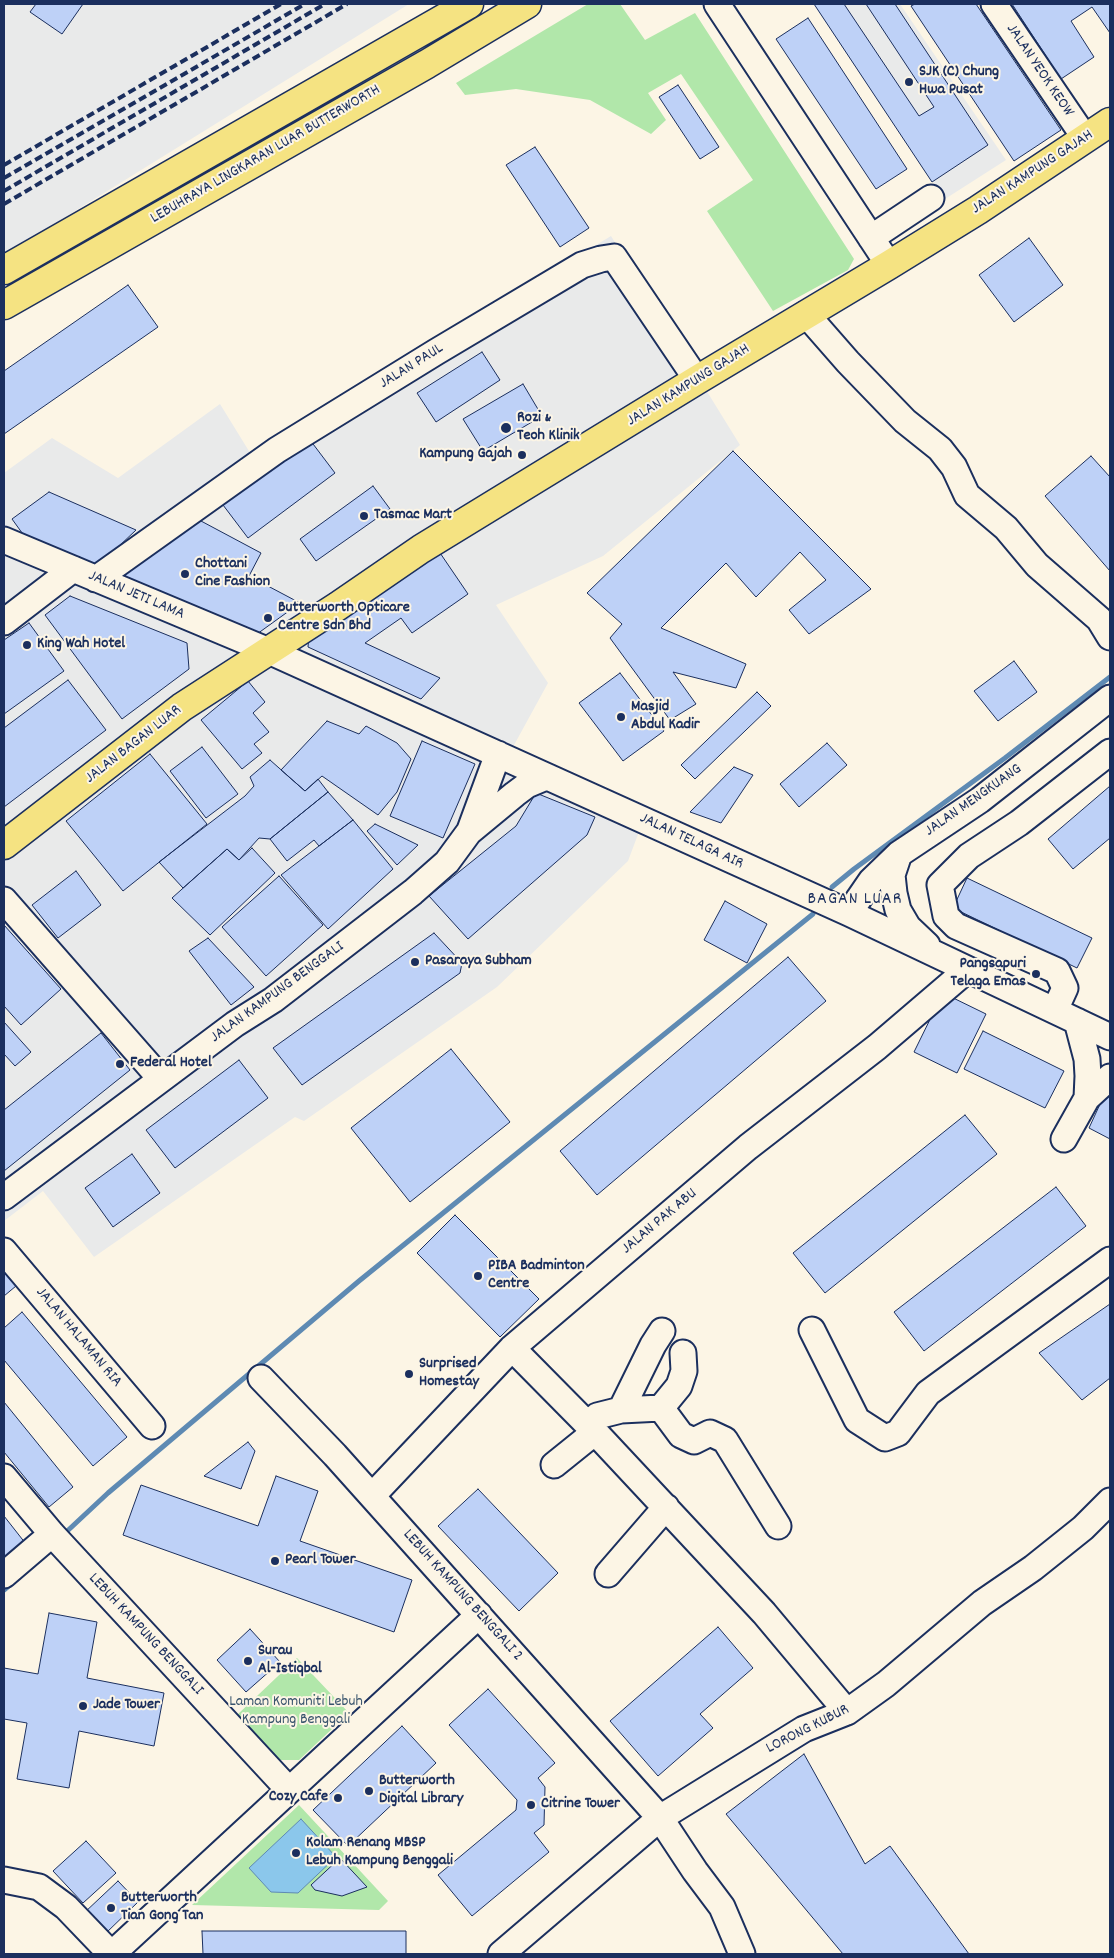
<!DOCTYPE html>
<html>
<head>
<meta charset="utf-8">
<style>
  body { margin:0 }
  #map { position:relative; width:1114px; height:1958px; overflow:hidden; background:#fcf5e5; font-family:Dekko,sans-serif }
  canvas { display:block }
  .frame { position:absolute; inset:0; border:5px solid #1b2f5e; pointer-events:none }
</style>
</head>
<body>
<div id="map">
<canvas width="1114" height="1958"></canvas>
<div class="frame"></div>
</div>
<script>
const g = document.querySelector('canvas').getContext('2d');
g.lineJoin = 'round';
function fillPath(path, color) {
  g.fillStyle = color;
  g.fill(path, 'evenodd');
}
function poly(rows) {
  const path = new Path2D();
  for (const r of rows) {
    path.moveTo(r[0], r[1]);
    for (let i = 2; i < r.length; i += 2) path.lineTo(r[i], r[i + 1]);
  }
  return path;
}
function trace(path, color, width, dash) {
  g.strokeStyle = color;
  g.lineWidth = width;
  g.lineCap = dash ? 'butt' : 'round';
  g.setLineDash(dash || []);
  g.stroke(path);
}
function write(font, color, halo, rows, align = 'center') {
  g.font = font + ' Dekko,sans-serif';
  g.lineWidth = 4;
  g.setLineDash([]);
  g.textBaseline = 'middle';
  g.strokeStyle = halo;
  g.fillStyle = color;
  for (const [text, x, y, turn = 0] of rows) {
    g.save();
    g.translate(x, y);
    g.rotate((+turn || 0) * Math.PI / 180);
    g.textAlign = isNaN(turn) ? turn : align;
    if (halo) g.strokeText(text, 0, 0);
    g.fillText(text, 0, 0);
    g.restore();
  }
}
fillPath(poly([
  [4,4,409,4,4,255],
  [813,4,900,4,1006,160,945,199],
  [611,236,740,445,603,556,496,605,548,683,502,767,640,829,628,861,497,987,304,1121,295,1117,94,1257,43,1191,4,1221,4,473,52,438,118,478,220,404,252,456,305,421]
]), '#e9eaea');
fillPath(poly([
  [588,4,620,4,645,40,695,13,854,259,848,270,773,311,707,211,753,180,681,74,648,93,666,120,651,134,590,100,516,89,465,95,456,83],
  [297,1658,349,1713,299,1760,279,1760,237,1715],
  [299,1805,388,1901,379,1910,192,1905]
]), '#b1e7aa');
const water = poly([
  [301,1819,336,1857,298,1893,271,1892,249,1868,301,1819]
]);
fillPath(water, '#8bc7eb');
trace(water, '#5e8ab3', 1);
trace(poly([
  [832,887,854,869,1005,758,1110,677],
  [63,1535,108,1493,359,1281,813,914],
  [4,1590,11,1584]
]), '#5e8ab3', 5);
const building = poly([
  [36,4,83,4,62,34,30,12,36,4],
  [814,4,844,4,919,116,934,107,866,4,895,4,988,145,932,182,814,4],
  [915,4,976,4,1061,130,1014,161,911,6,915,4],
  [1012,4,1110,4,1110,33,1092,7,1071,21,1094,57,1061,79,1012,4],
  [808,18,907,169,876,189,776,39,808,18],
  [678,85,719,147,700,159,659,97,678,85],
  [535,147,589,228,560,247,506,165,535,147],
  [1029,238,1063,285,1014,322,979,275,1029,238],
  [128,285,158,327,4,434,4,371,128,285],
  [482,352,500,380,436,422,417,393,482,352],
  [523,384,542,416,483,451,463,419,523,384],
  [307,436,335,473,248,538,220,501,307,436],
  [733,451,871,589,809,634,789,610,826,580,800,552,756,597,726,563,661,628,746,664,736,688,673,672,696,704,670,720,610,638,622,624,587,593,733,451],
  [1091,456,1110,477,1110,571,1045,496,1091,456],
  [373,486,390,509,316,561,300,539,373,486],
  [49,492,136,530,97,567,25,537,12,519,49,492],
  [201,521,261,553,249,576,300,603,257,634,110,573,179,530,201,521],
  [436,547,468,594,412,633,401,618,365,643,440,678,421,699,308,647,309,634,436,547],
  [70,596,187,643,189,669,122,719,45,615,70,596],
  [29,623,64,671,4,714,4,640,29,623],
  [1014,661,1037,692,998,721,974,691,1014,661],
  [620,673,664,731,623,761,579,703,620,673],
  [68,680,106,730,4,807,4,728,68,680],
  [248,681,265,702,253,713,269,732,254,744,262,753,242,769,201,720,248,681],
  [757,692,771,706,695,779,681,765,757,692],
  [327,721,359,734,366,726,397,743,411,759,397,792,378,815,322,776,305,791,281,770,327,721],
  [422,741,475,764,443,838,390,816,422,741],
  [827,743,847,765,799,807,780,784,827,743],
  [202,747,238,794,206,818,170,771,202,747],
  [150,754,207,824,123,891,66,821,150,754],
  [270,760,305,791,318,779,328,792,270,839,259,838,239,860,227,849,183,888,159,862,245,796,254,786,250,777,270,760],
  [734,767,753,775,721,823,690,812,734,767],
  [1110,786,1110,838,1073,869,1048,839,1110,786],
  [328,792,353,820,319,846,314,840,287,861,270,839,328,792],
  [536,793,595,817,587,835,468,939,429,896,516,826,536,793],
  [353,820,393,869,328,929,281,875,353,820],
  [375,824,418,845,397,865,367,831,375,824],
  [252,848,275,873,210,935,172,898,227,849,239,860,252,848],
  [76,871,101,905,58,938,32,905,76,871],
  [279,876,323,925,266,976,222,927,279,876],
  [967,878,1092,938,1077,968,953,908,967,878],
  [725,901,767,924,747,963,704,940,725,901],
  [4,925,61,989,21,1025,4,1006,4,925],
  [434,933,462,963,460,973,302,1085,273,1048,434,933],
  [208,938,254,987,231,1005,189,951,208,938],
  [788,957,826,1001,597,1195,560,1151,788,957],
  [943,993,986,1014,957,1073,914,1052,943,993],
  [4,1022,31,1052,15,1066,4,1054,4,1022],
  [983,1031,1064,1071,1045,1108,964,1069,983,1031],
  [101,1033,130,1070,4,1171,4,1110,101,1033],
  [451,1049,510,1122,410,1202,351,1128,451,1049],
  [239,1060,268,1098,175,1168,146,1130,239,1060],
  [1107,1089,1110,1091,1110,1139,1089,1128,1107,1089],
  [965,1115,997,1154,825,1293,793,1253,965,1115],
  [132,1154,160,1193,113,1227,85,1188,132,1154],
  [1056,1187,1086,1226,924,1351,894,1312,1056,1187],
  [455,1215,539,1299,500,1337,417,1253,455,1215],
  [4,1272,16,1286,4,1296,4,1272],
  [1110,1304,1110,1378,1082,1400,1039,1353,1110,1304],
  [22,1312,127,1437,93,1466,4,1360,4,1328,22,1312],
  [4,1402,73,1487,49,1507,4,1452,4,1402],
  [248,1442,255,1451,241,1489,204,1476,248,1442],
  [276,1476,318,1491,300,1541,412,1580,394,1632,123,1535,141,1485,258,1526,276,1476],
  [478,1489,558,1573,519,1611,438,1526,478,1489],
  [4,1516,26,1544,4,1561,4,1516],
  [49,1613,97,1622,87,1678,164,1693,154,1746,79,1731,69,1788,17,1779,27,1723,4,1719,4,1668,38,1674,49,1613],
  [718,1627,753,1668,700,1714,713,1728,658,1776,610,1721,718,1627],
  [250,1629,280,1662,246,1692,217,1660,250,1629],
  [488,1689,555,1763,538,1778,545,1787,544,1825,534,1833,549,1852,472,1916,438,1875,516,1810,517,1800,449,1725,488,1689],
  [402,1726,436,1763,348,1846,313,1810,402,1726],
  [804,1754,865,1864,890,1846,969,1954,843,1954,726,1814,804,1754],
  [86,1841,116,1873,83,1903,53,1871,86,1841],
  [340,1858,367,1887,342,1896,315,1890,311,1885,340,1858],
  [118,1881,138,1902,105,1934,84,1913,118,1881],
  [202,1931,406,1931,406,1954,203,1954,202,1931]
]);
fillPath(building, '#bed1f7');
trace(building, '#1b2f5e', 1);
const minor = poly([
  [717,4,889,265],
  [994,4,1085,138],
  [871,238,931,198],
  [806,314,848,362,905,421,940,449,954,467,967,495,1006,528,1037,565,1099,619,1110,637],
  [4,540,269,651,849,913,1110,1037],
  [96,579,277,450,436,352,582,265,601,259,614,257,697,380],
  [4,622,73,569],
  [470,830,498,754],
  [899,854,892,875,894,893,898,910,908,927,927,945],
  [4,900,161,1079],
  [849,913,871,881,899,854,980,800,1110,698],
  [1055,1010,1065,988,1057,971,956,926,946,916,940,885,969,856,1019,823,1110,752],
  [1077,1021,1087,1059,1088,1076,1087,1098],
  [1064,1139,1087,1098,1110,1077],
  [4,1197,235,1024,273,1000,413,892,447,862,469,832,515,794,527,785,546,777],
  [4,1251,152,1426],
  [812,1330,857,1420,885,1438,898,1433,928,1393,1110,1260],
  [512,1348,595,1432,764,1613,847,1712],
  [261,1378,335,1455,660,1818,695,1871,722,1907,742,1954],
  [661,1408,679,1386,684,1371,683,1353],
  [621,1410,653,1345,662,1331],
  [588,1425,597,1416,621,1410,661,1408,681,1435,694,1441,710,1433,725,1440,778,1526],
  [554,1465,595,1432],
  [4,1477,52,1534,289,1790],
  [372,1496,512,1348,748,1147,877,1047,967,970],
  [608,1574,666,1507],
  [4,1575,52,1534],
  [4,1880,39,1887,66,1907,111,1954],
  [112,1954,479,1615],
  [501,1954,660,1818,804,1729,847,1712,886,1684,982,1603,1033,1568,1083,1528,1110,1501]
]);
const major = poly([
  [4,845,182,707,338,606,421,549,697,380,889,265,978,210,1110,122]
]);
const highway = poly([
  [4,270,469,4],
  [4,305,427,64,527,4]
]);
trace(minor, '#1b2f5e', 29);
trace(major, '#1b2f5e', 31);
trace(highway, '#1b2f5e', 31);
trace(minor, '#fcf5e5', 25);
trace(major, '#f5e382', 28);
trace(highway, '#f5e382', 28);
trace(poly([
  [4,165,281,4],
  [4,178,305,4],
  [4,191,325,4],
  [4,204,347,4]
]), '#1b2f5e', 4, [8, 4]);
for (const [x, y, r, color] of [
  [909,82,5,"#1b2f5e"],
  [506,428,6,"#1b2f5e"],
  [522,455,5,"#1b2f5e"],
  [364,516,5,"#1b2f5e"],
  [185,574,5,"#1b2f5e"],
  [268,618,5,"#1b2f5e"],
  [27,645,5,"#1b2f5e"],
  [621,717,5,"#1b2f5e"],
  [415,962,5,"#1b2f5e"],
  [1036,974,5,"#1b2f5e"],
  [120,1064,5,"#1b2f5e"],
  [478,1276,5,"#1b2f5e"],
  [409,1374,5,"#1b2f5e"],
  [275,1561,5,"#1b2f5e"],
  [248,1661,5,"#1b2f5e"],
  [83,1706,5,"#1b2f5e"],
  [369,1791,5,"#1b2f5e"],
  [338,1798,5,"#1b2f5e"],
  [531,1805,5,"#1b2f5e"],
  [296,1853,5,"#1b2f5e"],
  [111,1908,5,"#1b2f5e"]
]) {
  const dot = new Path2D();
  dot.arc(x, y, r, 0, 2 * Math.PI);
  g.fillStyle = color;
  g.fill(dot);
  trace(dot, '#fcf5e5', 2);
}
write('16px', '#1b2f5e', '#fcf5e5', [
  ["JALAN YEOK KEOW",1039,71,56],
  ["LEBUHRAYA LINGKARAN LUAR BUTTERWORTH",266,155,-30],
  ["JALAN KAMPUNG GAJAH",1033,173,-33],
  ["JALAN PAUL",412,367,-32],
  ["JALAN KAMPUNG GAJAH",689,386,-32],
  ["JALAN JETI LAMA",136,596,23],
  ["JALAN BAGAN LUAR",134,745,-38],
  ["JALAN MENGKUANG",974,801,-35],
  ["JALAN TELAGA AIR",691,842,25],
  ["JALAN KAMPUNG BENGGALI",278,993,-36],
  ["JALAN PAK ABU",660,1222,-40],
  ["JALAN HALAMAN RIA",78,1338,50],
  ["LEBUH KAMPUNG BENGGALI 2",462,1596,48],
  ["LEBUH KAMPUNG BENGGALI",145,1635,47],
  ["LORONG KUBUR",808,1730,-27]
]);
write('bold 16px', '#1b2f5e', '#fcf5e5', [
  ["SJK (C) Chung",919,73],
  ["Hwa Pusat",919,91],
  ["Rozi &",517,419],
  ["Teoh Klinik",517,437],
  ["Kampung Gajah",512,455,"right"],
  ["Tasmac Mart",374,516],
  ["Chottani",195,565],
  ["Cine Fashion",195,583],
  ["Butterworth Opticare",278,609],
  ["Centre Sdn Bhd",278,627],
  ["King Wah Hotel",37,645],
  ["Masjid",631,708],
  ["Abdul Kadir",631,726],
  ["Pasaraya Subham",425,962],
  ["Pangsapuri",1026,965,"right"],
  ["Telaga Emas",1026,983,"right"],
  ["Federal Hotel",130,1064],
  ["PIBA Badminton",488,1267],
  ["Centre",488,1285],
  ["Surprised",419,1365],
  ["Homestay",419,1383],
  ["Pearl Tower",285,1561],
  ["Surau",258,1652],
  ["Al-Istiqbal",258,1670],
  ["Jade Tower",93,1706],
  ["Butterworth",379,1782],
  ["Digital Library",379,1800],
  ["Cozy Cafe",328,1798,"right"],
  ["Citrine Tower",541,1805],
  ["Kolam Renang MBSP",306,1844],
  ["Lebuh Kampung Benggali",306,1862],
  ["Butterworth",121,1899],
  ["Tian Gong Tan",121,1917]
], 'left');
write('16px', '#39546d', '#fcf5e5', [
  ["Laman Komuniti Lebuh",296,1703],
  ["Kampung Benggali",296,1721]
]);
g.letterSpacing = '1px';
write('18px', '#1b2f5e', '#fcf5e5', [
  ["BAGAN LUAR",855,901]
]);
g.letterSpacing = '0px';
</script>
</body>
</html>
